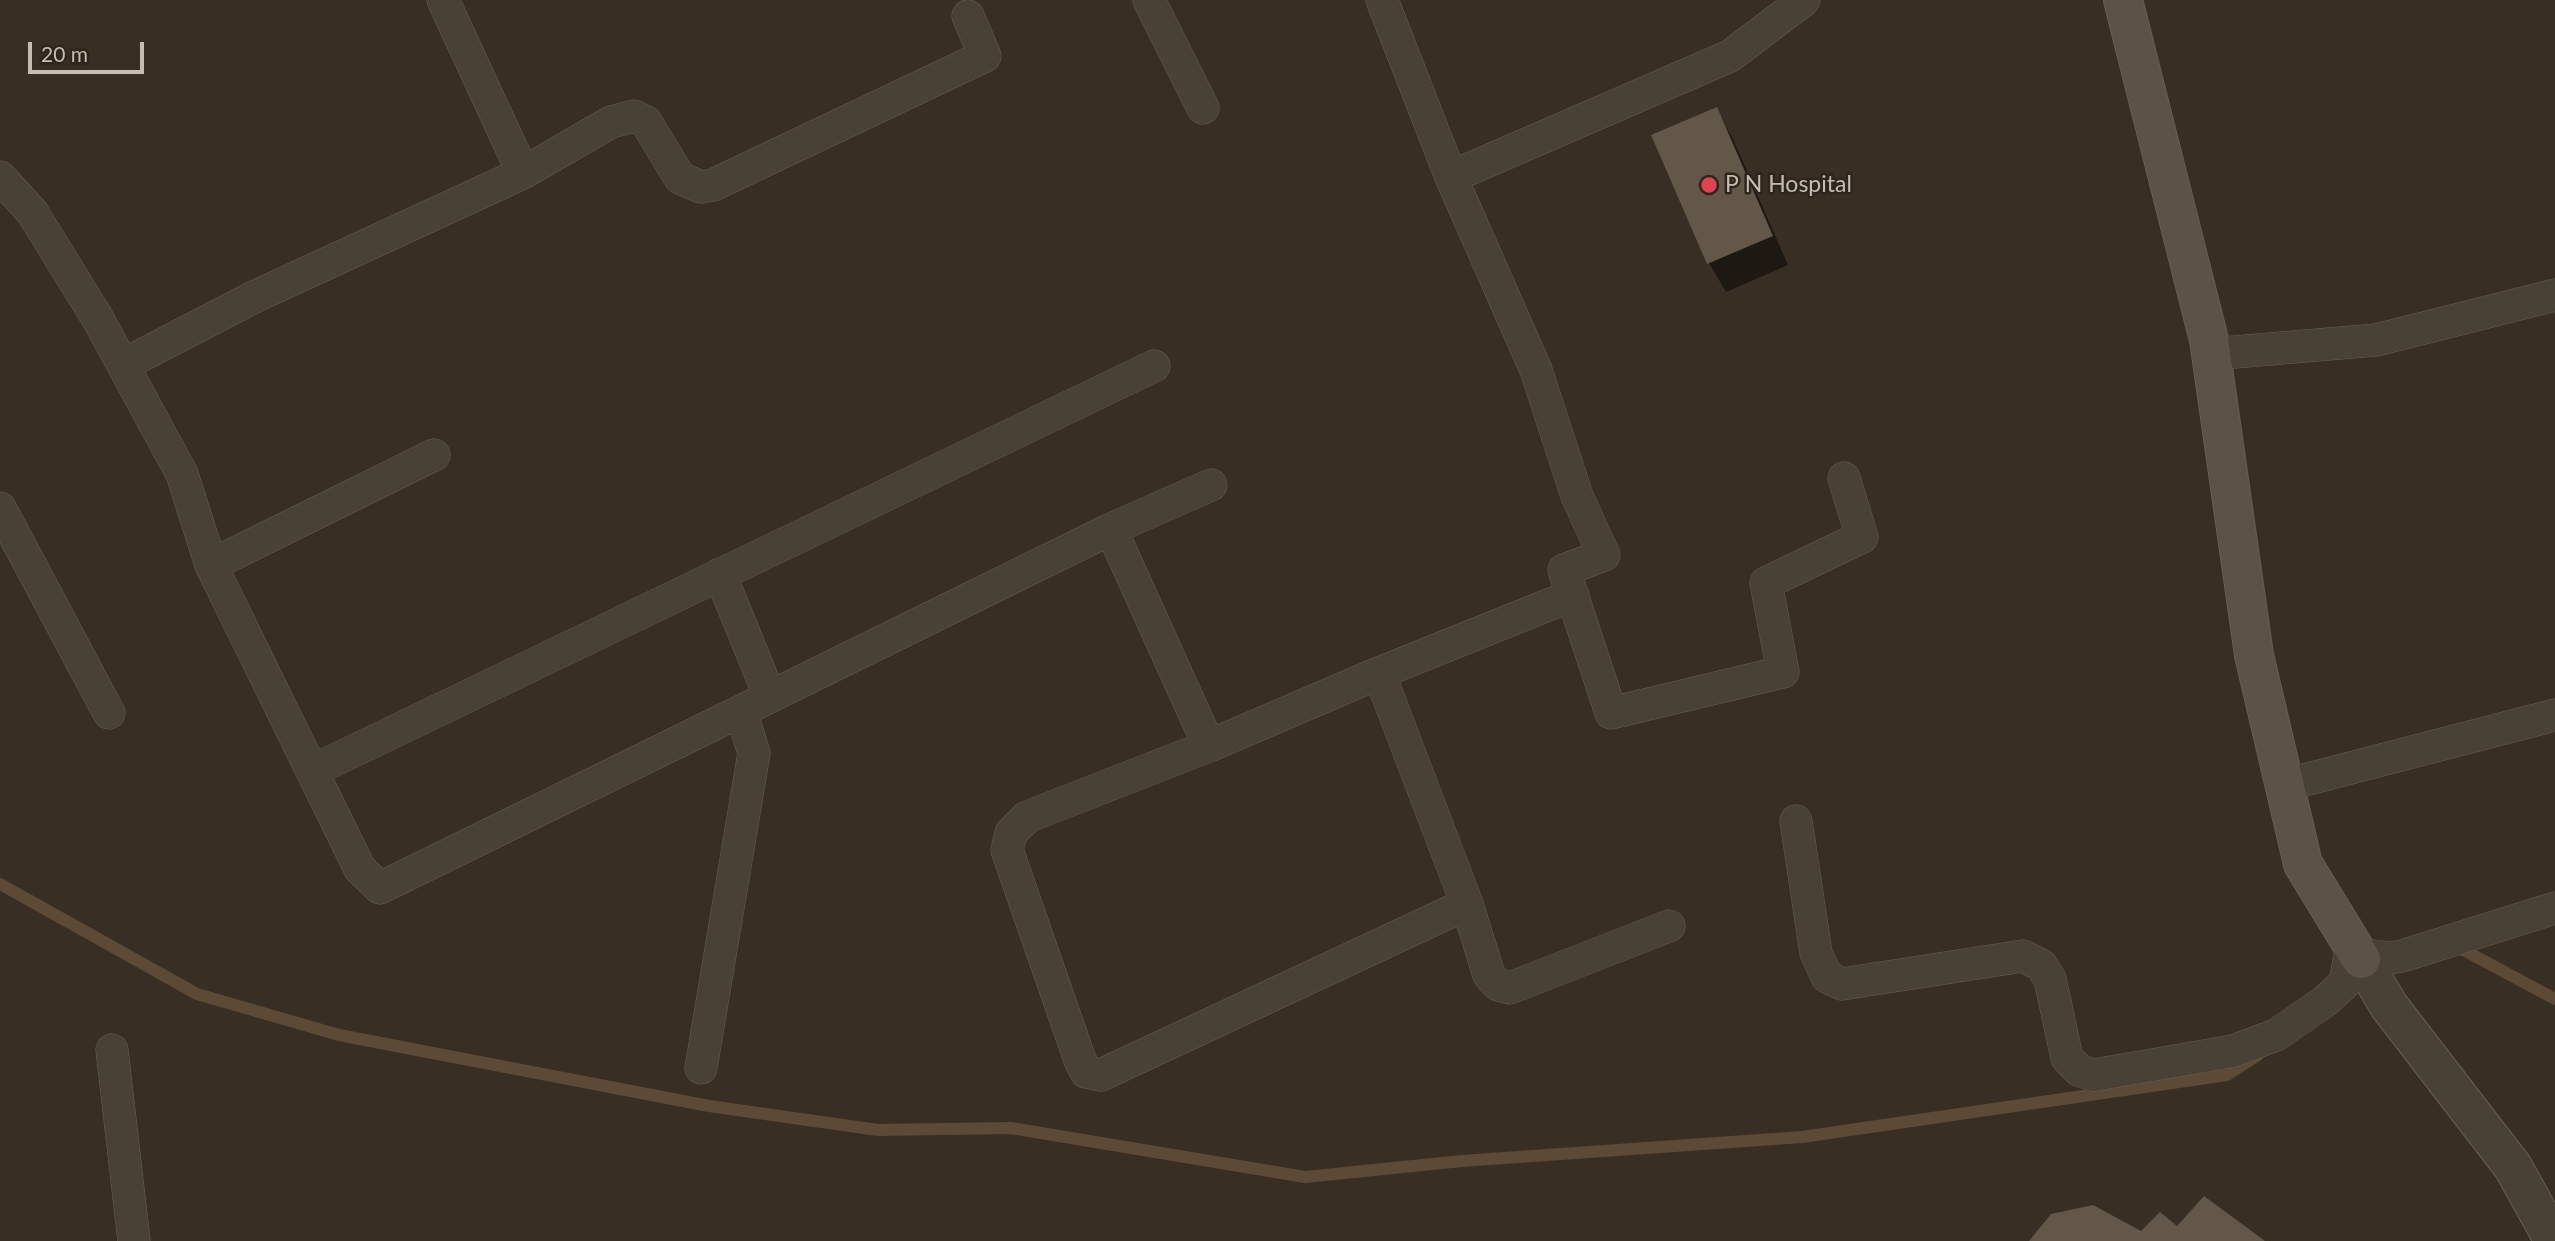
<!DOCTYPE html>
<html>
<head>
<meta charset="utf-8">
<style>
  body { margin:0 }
  #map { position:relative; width:2555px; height:1241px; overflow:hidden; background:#392e23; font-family:Lato,sans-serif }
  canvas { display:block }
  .scale { position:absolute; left:28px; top:42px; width:116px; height:32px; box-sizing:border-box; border:4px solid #c5bdb1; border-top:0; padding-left:9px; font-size:21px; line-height:24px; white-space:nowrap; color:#c5bdb1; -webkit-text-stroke:5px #2e251c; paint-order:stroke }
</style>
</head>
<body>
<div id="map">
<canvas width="2555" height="1241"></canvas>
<div class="scale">20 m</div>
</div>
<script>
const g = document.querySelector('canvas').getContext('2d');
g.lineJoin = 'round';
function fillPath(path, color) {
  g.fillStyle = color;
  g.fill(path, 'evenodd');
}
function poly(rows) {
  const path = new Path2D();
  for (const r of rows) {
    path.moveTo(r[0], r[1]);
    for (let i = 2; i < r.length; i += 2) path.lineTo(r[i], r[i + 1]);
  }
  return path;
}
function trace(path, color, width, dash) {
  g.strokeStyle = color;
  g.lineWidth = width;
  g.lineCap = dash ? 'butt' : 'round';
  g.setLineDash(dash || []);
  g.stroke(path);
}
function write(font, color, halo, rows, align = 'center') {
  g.font = font + ' Lato,sans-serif';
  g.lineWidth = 5;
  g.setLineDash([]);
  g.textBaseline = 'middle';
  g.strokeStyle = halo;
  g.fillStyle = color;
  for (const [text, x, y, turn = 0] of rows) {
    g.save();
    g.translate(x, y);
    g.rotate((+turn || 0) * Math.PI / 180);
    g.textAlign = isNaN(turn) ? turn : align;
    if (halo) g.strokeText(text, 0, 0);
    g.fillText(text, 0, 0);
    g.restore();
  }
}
fillPath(poly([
  [1716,109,1733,139,1788,265,1726,292,1709,263]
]), '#0007');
trace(poly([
  [0,884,197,994,339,1035,709,1106,878,1130,1011,1128,1305,1177,1462,1161,1802,1137,2227,1075,2258,1055],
  [2456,946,2555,999]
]), '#5d4a36', 12);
fillPath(poly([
  [1717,107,1773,236,1707,264,1651,135],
  [2204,1196,2265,1241,2029,1241,2051,1214,2093,1205,2141,1231,2160,1212,2177,1226]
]), '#625749');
const minor = poly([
  [443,0,523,173],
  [1149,0,1203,108],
  [1382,0,1451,177],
  [1804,0,1730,56,1451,177,1536,370,1577,496,1604,555,1564,570,1611,713,1783,672,1766,583,1862,537,1844,478],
  [0,177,32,212,98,319,182,474,211,565,360,869,380,888,741,711],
  [2211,354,2376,340,2555,295],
  [123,365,254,297,523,173,611,122,634,116,646,122,680,178,701,187,713,185,985,56,968,16],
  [0,508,109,713],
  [1111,529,1209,746],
  [211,565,434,455],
  [720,574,770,697],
  [1573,595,1379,673,1467,904,1489,975,1498,985,1510,988,1669,926],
  [1379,673,1209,746,1027,817,1011,833,1007,850,1080,1060,1086,1072,1101,1075,1467,904],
  [312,771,1154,366],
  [2285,785,2555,715],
  [1796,821,1816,953,1827,977,1842,984,2023,956,2041,965,2050,979,2067,1058,2080,1071,2094,1075,2233,1051,2276,1035,2324,1002,2345,983,2352,944],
  [2358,954,2390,958,2402,956,2555,908],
  [112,1050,134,1241],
  [701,1068,754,753,741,711,1111,529,1211,485]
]);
const tertiary = poly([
  [2361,959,2389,1006,2513,1167,2554,1241]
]);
const secondary = poly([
  [2123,0,2209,340,2254,655,2303,864,2361,959]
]);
trace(minor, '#675e54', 33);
trace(tertiary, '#675e54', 40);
trace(secondary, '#675e54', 40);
trace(minor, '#494036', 32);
trace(tertiary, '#494036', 38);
trace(secondary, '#5c5245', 38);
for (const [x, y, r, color] of [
  [1709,185,9,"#e0444e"]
]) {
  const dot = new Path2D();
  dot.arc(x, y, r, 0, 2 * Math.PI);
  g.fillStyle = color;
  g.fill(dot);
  trace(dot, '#2e251c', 2.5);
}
write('23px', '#c5bdb1', '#2e251c', [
  ["P N Hospital",1725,185]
], 'left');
</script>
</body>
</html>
